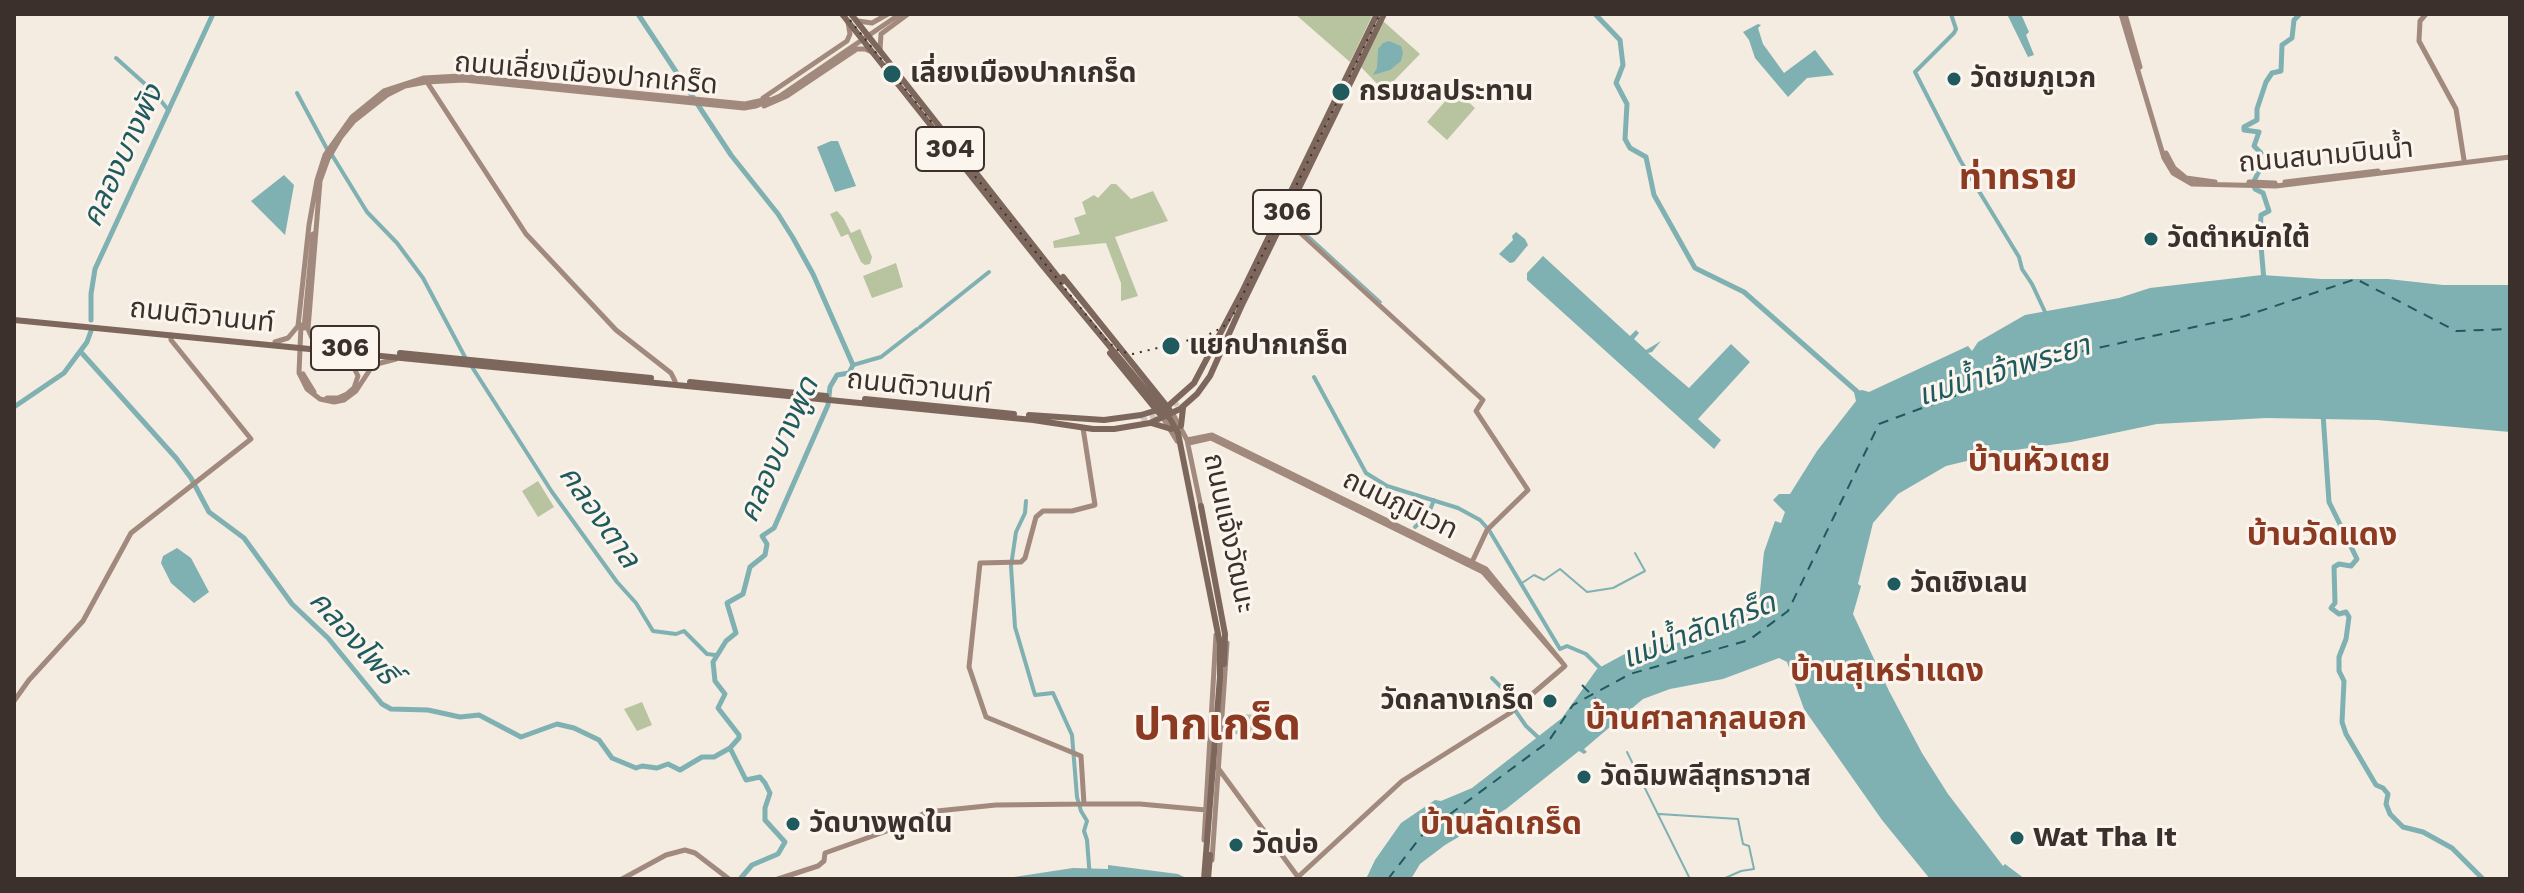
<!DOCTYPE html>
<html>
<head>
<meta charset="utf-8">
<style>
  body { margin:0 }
  #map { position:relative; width:2524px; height:893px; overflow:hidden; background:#f4ebe1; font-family:"Work Sans",sans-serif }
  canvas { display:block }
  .frame { position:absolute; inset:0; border:16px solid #3b302b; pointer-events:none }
</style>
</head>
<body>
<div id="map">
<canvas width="2524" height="893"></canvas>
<div class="frame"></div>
</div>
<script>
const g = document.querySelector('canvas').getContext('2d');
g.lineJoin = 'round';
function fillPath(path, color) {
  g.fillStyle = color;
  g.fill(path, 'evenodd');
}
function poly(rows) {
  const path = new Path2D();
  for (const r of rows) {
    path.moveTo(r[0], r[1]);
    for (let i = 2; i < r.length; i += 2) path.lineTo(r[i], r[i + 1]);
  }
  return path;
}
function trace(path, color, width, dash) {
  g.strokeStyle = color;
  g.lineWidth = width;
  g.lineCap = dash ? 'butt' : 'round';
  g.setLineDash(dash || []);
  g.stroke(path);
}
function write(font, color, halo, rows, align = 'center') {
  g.font = font + ' "Work Sans","Noto Sans Thai",sans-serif';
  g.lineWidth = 6;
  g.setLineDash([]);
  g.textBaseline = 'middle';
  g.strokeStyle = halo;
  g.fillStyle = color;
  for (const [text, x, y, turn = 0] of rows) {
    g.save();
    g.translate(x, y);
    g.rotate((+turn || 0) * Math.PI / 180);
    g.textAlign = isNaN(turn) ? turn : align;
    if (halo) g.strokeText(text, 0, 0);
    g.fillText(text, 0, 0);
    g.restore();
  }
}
fillPath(poly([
  [1295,14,1373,14,1350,62],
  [1383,21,1420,54,1384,91,1361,67],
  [1455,90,1475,108,1447,140,1427,122],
  [1111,184,1116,184,1131,199,1153,191,1168,221,1115,237,1138,296,1121,301,1121,283,1106,243,1054,248,1053,241,1080,234,1074,218,1086,214,1082,202,1094,195,1098,198],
  [837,211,844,219,851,233,860,229,872,257,870,264,865,265,861,262,848,234,841,237,830,214],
  [896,263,903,287,872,298,863,276],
  [538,481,554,507,538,517,522,491],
  [642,702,652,725,637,731,624,709],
  [1232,714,1267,715,1265,735,1231,734,1231,731,1236,731,1231,727]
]), '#b8c4a0');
fillPath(poly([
  [2007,14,2021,14,2029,32,2026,35,2034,55,2028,57],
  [1758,24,1761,25,1758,28,1763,44,1784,73,1815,50,1834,75,1807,78,1788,97,1755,58,1749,40,1743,32],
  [1389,41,1401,46,1403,53,1401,61,1390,70,1373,75,1377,68,1378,49,1383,43],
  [831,141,838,141,856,186,835,192,817,147],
  [284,175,294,185,285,235,251,201],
  [1516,232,1525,239,1528,245,1514,262,1510,263,1499,254,1513,240,1512,236],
  [1543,256,1630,336,1636,330,1639,333,1634,339,1646,350,1661,341,1652,352,1648,353,1689,388,1731,344,1750,362,1698,419,1721,440,1714,449,1527,280,1527,273],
  [2262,275,2321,279,2388,279,2443,285,2510,285,2510,432,2377,420,2266,418,2157,424,2071,442,2008,451,1946,466,1898,494,1873,523,1858,584,1861,586,1853,614,1889,691,1922,753,1948,794,2003,866,2005,864,2025,879,1930,879,1882,820,1804,709,1787,662,1779,658,1723,679,1670,689,1643,699,1584,749,1587,752,1584,754,1579,751,1506,809,1445,845,1420,864,1411,879,1366,879,1375,860,1401,823,1435,800,1441,801,1472,788,1562,718,1597,669,1632,650,1689,641,1725,624,1759,601,1764,552,1775,521,1781,523,1785,512,1773,500,1779,494,1790,494,1817,451,1856,401,1854,392,1862,390,1869,392,1968,346,1972,351,1978,342,2025,315,2119,298,2150,288],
  [177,548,191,558,209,592,194,603,171,583,161,563,163,556],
  [1108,865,1178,874,1188,879,1001,879,1073,868,1108,869]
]), '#7fb0b2');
trace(poly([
  [1289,218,1381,302],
  [1522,583,1534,575,1544,580,1560,569,1587,592,1613,588,1645,571,1635,553],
  [1627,752,1690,879],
  [1659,814,1738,819,1743,844,1749,846,1754,869,1741,871,1723,879],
  [1716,879,1717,879]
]), '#7fb0b2', 2);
trace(poly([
  [1951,14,1956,29,1954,33,1915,72,1960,160,2019,257,2022,269,2032,284,2046,314],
  [116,58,154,92,169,111],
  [297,93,327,149],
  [332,155,367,212,397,243,423,278,465,357],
  [920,327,989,272],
  [853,365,881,357,917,329],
  [472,367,552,492,617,582,636,603,653,631,676,634,684,631,707,654,715,655],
  [1314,377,1366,473,1387,486,1458,508,1480,520,1489,530,1560,649,1567,646,1586,654,1601,669],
  [1026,501,1025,513,1016,532,1011,566,1015,627,1035,695,1053,693,1072,735,1077,797,1081,811,1087,821,1084,831,1087,840,1090,879],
  [1415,527,1428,515,1434,500],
  [1492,678,1507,693,1508,700,1526,726,1540,739]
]), '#7fb0b2', 4);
trace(poly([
  [638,14,731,155,778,214,793,238,813,274,853,365,849,373,837,375,830,387,828,405,774,528,762,536,767,544,765,555,750,567,743,594,727,603,736,633,726,641,713,662,715,681,725,694,718,708,739,735,739,738,730,748,746,780,760,777,765,783,770,793,765,808,765,820,785,842,778,854,752,865,740,879],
  [1595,14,1620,40,1623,65,1616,83,1627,104,1625,139,1630,148,1646,157,1654,195,1695,268,1744,292,1862,396],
  [2264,281,2260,234,2261,215,2269,211,2263,193,2255,189,2253,183,2259,171,2254,160,2261,153,2254,146,2259,132,2244,130,2244,127,2257,120,2257,109,2266,82,2272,73,2281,71,2282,45,2292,38,2294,20,2300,14],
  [91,320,91,294,95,269,213,14],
  [80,351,176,458,191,478,209,512,244,538,292,604,328,638,382,704,391,709,428,710,460,717,479,715,521,737,557,724,574,728,599,740,612,758,636,768,642,766,657,768,668,764,680,770,702,757,714,757,730,748],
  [14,407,64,373,87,342,91,331],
  [2323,414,2329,502,2357,559,2351,566,2339,564,2334,567,2335,603,2331,608,2339,614,2346,612,2349,617,2346,639,2339,657,2339,671,2344,681,2342,722,2346,734,2376,785,2383,788,2388,794,2386,804,2390,814,2403,827,2423,832,2452,848,2483,879]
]), '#7fb0b2', 5);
trace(poly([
  [1582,685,1616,720],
  [1388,879,1423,834,1548,742,1573,705,1630,674,1749,640,1788,611,1879,424,2065,355,2245,316,2356,279,2456,331,2510,329]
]), '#1f5a5e', 2, [10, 8]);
trace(poly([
  [1141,419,1161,413,1178,402]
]), '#cfc6bd', 6, [6, 3]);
trace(poly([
  [2121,14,2164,158,2173,173,2192,184,2276,186,2510,157],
  [2125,14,2140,67],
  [2426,14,2420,21,2419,41,2456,109,2464,160],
  [858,21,872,23,888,14],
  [880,50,881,34,908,14],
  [427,82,526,234,616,330,671,373,675,381],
  [763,98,847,41,850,34,848,22],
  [764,106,787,96,857,49,865,49,872,52],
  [2166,153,2174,168,2186,178,2215,182],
  [2249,182,2275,183],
  [2285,182,2378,171],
  [1284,218,1483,400,1476,411,1528,490,1487,530,1472,562],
  [301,325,299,373,307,389,320,399,334,402,344,400,356,391,373,365,396,359],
  [304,328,313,234],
  [275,342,288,338,298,326,309,225,317,180,325,155,352,117,384,91,424,78,460,76,745,104,768,99],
  [327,347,312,338,308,329,320,181,328,159,341,137,354,121,387,95,405,86,426,82,464,80,744,108,756,106,780,96,900,14],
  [303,374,314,392],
  [327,398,338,398,347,394,354,388,358,376,351,362,330,353],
  [1173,414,1187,440,1201,507],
  [1163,418,1177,441],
  [1083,428,1095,505,1072,511,1043,511,1036,517,1025,558,1021,562,980,563,969,667,986,717,1081,756,1084,804],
  [1187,440,1212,435,1486,569,1565,666,1510,713,1402,781,1298,877,1218,768,1209,767],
  [1189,443,1211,438,1483,572,1561,661],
  [14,701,29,680,83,621,131,533,251,439,171,340,171,335],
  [1204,840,1216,635],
  [1212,860,1227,643],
  [622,879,666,855,685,850,695,853,729,879],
  [778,879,818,866,824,861,825,853,898,827,927,812,996,805,1084,804,1140,804,1206,810]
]), '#a18a7d', 5);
trace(poly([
  [842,14,1042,265,1170,419,1178,433,1220,644,1220,677,1204,879],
  [851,14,1062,282],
  [1063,277,1169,409],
  [14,320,1033,420,1093,429,1114,429,1150,423,1180,409,1197,394,1210,376,1241,307,1384,14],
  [400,353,651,378],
  [1110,353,1159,413],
  [690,382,826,396],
  [865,399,1014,414],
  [1029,415,1104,420,1141,415,1167,407,1194,383,1241,294,1377,14],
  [1151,423,1171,429],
  [1181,426,1183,408],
  [1201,506,1225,634,1224,664],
  [1208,879,1210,855]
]), '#7d675c', 6);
trace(poly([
  [845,14,1107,341,1119,351,1133,354,1206,336,1223,327,1232,317,1380,14]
]), '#3b302b', 2, [2, 6]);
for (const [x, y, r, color] of [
  [892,74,10,"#1f5a5e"],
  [1954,79,8,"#1f5a5e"],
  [1341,92,10,"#1f5a5e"],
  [2151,239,8,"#1f5a5e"],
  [1171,346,10,"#1f5a5e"],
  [1894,584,8,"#1f5a5e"],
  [1550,701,8,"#1f5a5e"],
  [1584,777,8,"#1f5a5e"],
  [793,824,8,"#1f5a5e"],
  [2017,838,8,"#1f5a5e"],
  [1236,845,8,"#1f5a5e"]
]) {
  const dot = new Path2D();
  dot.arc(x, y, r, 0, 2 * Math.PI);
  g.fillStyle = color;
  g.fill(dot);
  trace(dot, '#fbf5ee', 3);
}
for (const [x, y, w] of [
  [950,149,68],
  [1287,212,68],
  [345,348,68]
]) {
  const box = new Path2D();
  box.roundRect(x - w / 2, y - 22, w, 44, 6);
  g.fillStyle = '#fbf5ee';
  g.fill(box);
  trace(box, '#3b302b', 2);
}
write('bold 26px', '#3b302b', null, [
  ["304",950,149],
  ["306",1287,212],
  ["306",345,348]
]);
write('28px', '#3b302b', '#fbf5ee', [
  ["ถนนเลี่ยงเมืองปากเกร็ด",586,74,5],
  ["ถนนสนามบินน้ำ",2326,156,-5],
  ["ถนนติวานนท์",202,316,6],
  ["ถนนติวานนท์",919,387,6],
  ["ถนนภูมิเวท",1400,505,26],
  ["ถนนแจ้งวัฒนะ",1229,533,78]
]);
write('bold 28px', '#3b302b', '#fbf5ee', [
  ["เลี่ยงเมืองปากเกร็ด",910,74],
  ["วัดชมภูเวก",1970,79],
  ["กรมชลประทาน",1359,92],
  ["วัดตำหนักใต้",2167,239],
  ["แยกปากเกร็ด",1189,346],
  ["วัดเชิงเลน",1910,584],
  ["วัดกลางเกร็ด",1534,701,"right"],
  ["วัดฉิมพลีสุทธาวาส",1600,777],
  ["วัดบางพูดใน",809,824],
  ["Wat Tha It",2033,838],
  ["วัดบ่อ",1252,845]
], 'left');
write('italic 30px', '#1f5a5e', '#fbf5ee', [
  ["คลองบางพัง",123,156,-65],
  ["แม่น้ำเจ้าพระยา",2004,371,-17],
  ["คลองบางพูด",779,450,-66],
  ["คลองตาล",599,517,55],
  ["แม่น้ำลัดเกร็ด",1699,631,-21],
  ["คลองโพธิ์",353,638,48]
]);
write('bold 32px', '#8c3b22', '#fbf5ee', [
  ["บ้านหัวเตย",2039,462],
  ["บ้านวัดแดง",2322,536],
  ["บ้านสุเหร่าแดง",1887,672],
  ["บ้านศาลากุลนอก",1696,720],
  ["บ้านลัดเกร็ด",1501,825]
]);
write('bold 36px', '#8c3b22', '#fbf5ee', [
  ["ท่าทราย",2018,178]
]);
write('bold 44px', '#8c3b22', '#fbf5ee', [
  ["ปากเกร็ด",1217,726]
]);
</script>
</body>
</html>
